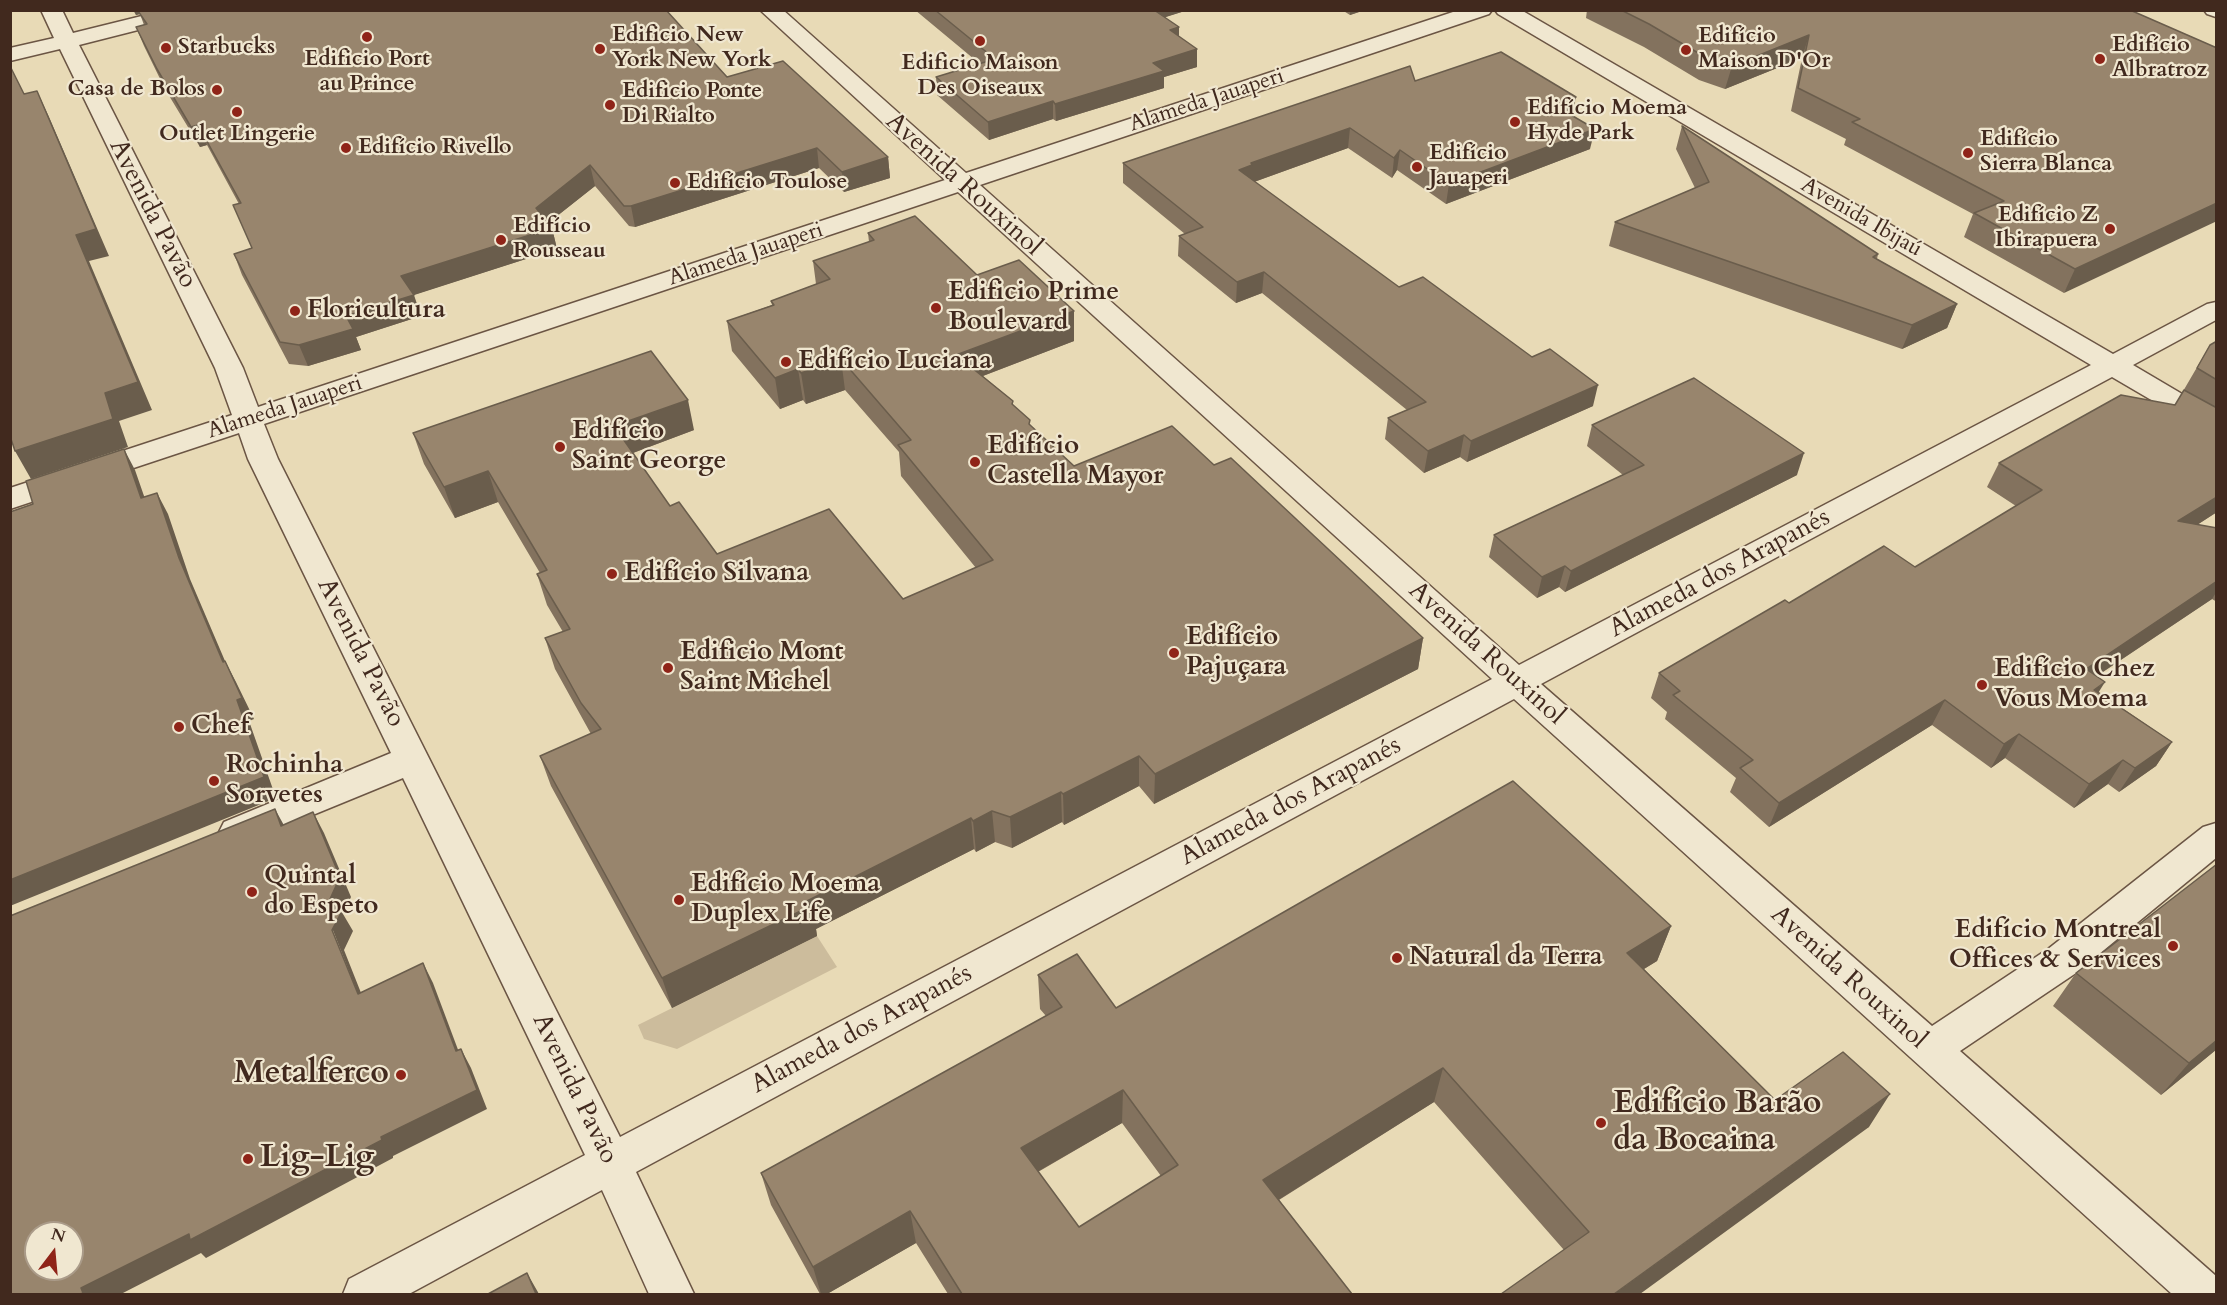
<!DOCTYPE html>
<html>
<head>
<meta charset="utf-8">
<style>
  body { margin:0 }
  #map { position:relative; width:2227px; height:1305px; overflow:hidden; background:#e8dab6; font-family:Cardo,serif }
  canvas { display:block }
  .frame { position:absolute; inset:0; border:12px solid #41291e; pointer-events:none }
  .north { position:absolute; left:24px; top:1221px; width:60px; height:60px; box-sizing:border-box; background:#f0e7d0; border:2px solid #aa9b89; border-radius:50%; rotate:16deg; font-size:16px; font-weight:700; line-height:24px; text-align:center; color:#41291e }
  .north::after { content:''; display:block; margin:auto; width:21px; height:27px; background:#8f2418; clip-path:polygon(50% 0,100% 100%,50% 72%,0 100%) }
</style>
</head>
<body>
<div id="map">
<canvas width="2227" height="1305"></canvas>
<div class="frame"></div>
<div class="north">N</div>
</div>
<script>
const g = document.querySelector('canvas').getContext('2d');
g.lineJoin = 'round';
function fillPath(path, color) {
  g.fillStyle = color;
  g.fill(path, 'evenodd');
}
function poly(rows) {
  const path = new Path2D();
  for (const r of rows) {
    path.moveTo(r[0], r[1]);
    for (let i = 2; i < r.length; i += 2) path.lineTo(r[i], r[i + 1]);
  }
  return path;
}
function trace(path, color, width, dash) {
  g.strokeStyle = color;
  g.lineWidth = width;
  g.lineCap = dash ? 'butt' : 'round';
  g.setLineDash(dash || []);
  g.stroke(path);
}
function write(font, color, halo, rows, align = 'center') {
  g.font = font + ' Cardo,serif';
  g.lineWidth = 4.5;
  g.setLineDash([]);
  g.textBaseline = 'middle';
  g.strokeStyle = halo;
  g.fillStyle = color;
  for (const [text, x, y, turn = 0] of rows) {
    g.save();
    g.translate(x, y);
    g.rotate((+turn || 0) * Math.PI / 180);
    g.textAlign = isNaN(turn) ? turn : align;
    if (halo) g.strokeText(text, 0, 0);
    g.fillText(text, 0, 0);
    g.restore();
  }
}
fillPath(poly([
  [817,936,837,967,677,1049,644,1039,638,1025]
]), '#ccbc9c');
const minor = poly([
  [41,10,62,10,73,33,166,10,204,10,201,14,79,45,243,368,258,407,945,180,760,10,783,10,966,173,1459,10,1492,10,1489,14,980,185,1519,665,2091,365,1498,14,1495,10,1521,10,2113,354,2207,304,2216,302,2216,320,2133,365,2216,414,2216,435,2206,432,2112,377,1541,684,1932,1026,2048,949,2203,827,2216,823,2216,858,2076,973,1960,1051,2216,1276,2216,1294,2172,1294,1514,699,636,1172,694,1294,649,1294,602,1190,409,1294,343,1294,349,1279,585,1155,403,778,237,846,224,842,219,832,224,822,391,753,248,459,239,433,10,509,10,488,232,415,215,368,60,49,10,61,10,48,54,38,41,10],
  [958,192,1492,679,620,1137,278,459,264,424,958,192],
  [2204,10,2216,10,2216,17,2207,14,2204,10]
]);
trace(minor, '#6b5544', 3);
fillPath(minor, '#f0e7d0');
fillPath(poly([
  [133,10,666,10,727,77,888,157,890,178,844,192,819,168,635,227,629,226,595,186,548,223,552,228,557,249,413,295,421,316,356,337,361,350,308,366,289,364,242,275,234,254,252,249,239,204,207,145,200,147,165,89,144,46,136,27,144,25,140,14,136,15],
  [915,10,1188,10,1165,17,1179,36,1197,67,1164,77,1164,88,1056,121,1053,119,989,140,937,95,936,77,980,64],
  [1342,10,1365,10,1350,15],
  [1587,10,2130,10,2217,48,2064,293,1964,237,1973,214,1844,145,1846,139,1791,111,1802,58,1725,89,1699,80,1644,47,1586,18],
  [1415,81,1572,116,1590,149,1446,204,1397,170,1392,178,1348,148,1254,182,1399,287,1593,406,1467,462,1460,457,1424,473,1385,439,1388,418,1407,410,1262,293,1236,303,1178,256,1179,236,1185,234,1123,183,1123,163],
  [1682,126,1878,254,1877,259,1957,304,1947,328,1902,349,1609,246,1615,222,1695,188,1676,149],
  [868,233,1074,311,1074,341,983,376,1013,401,1013,405,1030,425,1074,466,1214,465,1423,638,1418,669,1154,804,1139,786,1064,825,1062,822,1012,848,995,842,976,852,974,849,816,929,817,936,672,1008,551,786,540,756,591,734,555,669,545,638,563,632,547,605,537,574,540,573,498,502,455,518,424,464,413,433,694,430,633,453,670,506,717,554,903,599,976,568,901,476,899,452,845,390,806,404,803,400,780,409,732,351,727,321,772,305,771,301,816,284,813,261,869,242],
  [2217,341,2217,512,2197,525,2217,528,2217,602,2212,599,2097,676,2099,692,2172,742,2156,766,2119,792,2108,784,2074,808,2005,758,1991,768,1932,725,1769,827,1730,792,1736,778,1665,719,1667,712,1651,698,1659,673,1789,603,1915,567,2016,506,1987,487,1999,463,2175,405,2210,345],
  [1592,425,1797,475,1565,592,1559,587,1537,598,1489,557,1494,535,1623,475,1587,446],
  [2217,864,2217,1049,2161,1095,2053,1006,2076,973],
  [1671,926,1657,961,1644,969,1775,1100,1869,1127,1564,1250,1434,1102,1279,1200,1352,1294,948,1294,916,1243,827,1294,820,1294,771,1205,761,1173,1046,1016,1040,1009,1038,975,1116,1008],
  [1122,1123,1161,1176,1079,1227,1038,1172]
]), '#83725e');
fillPath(poly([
  [134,10,155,10,138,11,140,14,136,15],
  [1147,10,1188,10,1147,23],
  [1350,10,1365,10,1350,15],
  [1179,27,1179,44,1170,30],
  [1809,35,1802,58,1725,89,1732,66],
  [1197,49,1197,67,1164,77,1164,88,1056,121,1055,104,1153,63],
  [37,91,49,117,109,256,89,261,152,410,119,421,128,447,31,479,15,451,76,235],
  [1576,97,1572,116,1554,105],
  [1053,101,1053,119,989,140,988,122],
  [198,125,207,145,200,147,191,127],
  [1350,128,1348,148,1251,183,1239,170,1251,163],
  [1595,129,1590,149,1446,204,1449,184],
  [817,148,819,168,635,227,631,206],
  [1400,150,1397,170,1392,178,1394,158],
  [888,157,890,178,844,192,842,172],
  [590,165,595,186,542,228,536,208],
  [2217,203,2217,221,2064,293,2075,269],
  [552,228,557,249,408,297,401,276],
  [1264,272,1262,293,1236,303,1237,282],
  [414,295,421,316,356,337,361,350,308,366,299,345,346,316],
  [1957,304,1947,328,1902,349,1912,325],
  [1074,311,1074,341,959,385,956,355],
  [841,359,845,390,806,404,801,373],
  [798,369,803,400,780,409,775,378],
  [1598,385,1593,406,1467,462,1471,441],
  [688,400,694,430,622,457,614,426],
  [1464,435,1460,457,1424,473,1428,451],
  [124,449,135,470,152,519,141,498],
  [1804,453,1797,475,1565,592,1571,571],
  [488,471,498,502,455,518,444,487],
  [157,493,168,514,190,579,225,661,236,682,254,719,249,721,276,798,10,906,10,880,223,662,179,558],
  [2217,497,2217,512,2164,546,2178,521],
  [1565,566,1559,587,1537,598,1542,577],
  [2217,581,2217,591,2212,599,2071,693,2086,669],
  [1423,638,1418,669,1154,804,1155,774],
  [2105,682,2090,706,2094,690],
  [1945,700,1932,725,1769,827,1779,803],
  [2019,734,2005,758,1991,768,2004,744],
  [2172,742,2156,766,2119,792,2135,768],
  [1139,756,1139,786,1064,825,1063,794],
  [2123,760,2108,784,2074,808,2089,784],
  [1061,792,1062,822,1012,848,1010,817],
  [275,809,286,829,281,826],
  [992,811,995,842,976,852,973,821],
  [313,812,324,833,351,897,343,914,353,931,344,950,369,1013,358,994,325,910],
  [971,818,974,849,816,929,817,936,672,1008,662,978,807,901],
  [1671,926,1657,961,1614,987,1627,953],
  [423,963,433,983,466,1071,456,1051],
  [2217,1040,2217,1049,2161,1095,2189,1063],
  [461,1049,471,1068,487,1109,393,1156,393,1158,206,1258,201,1253,121,1294,80,1294,81,1288,381,1137],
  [1443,1068,1434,1102,1259,1212,1263,1180],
  [1123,1090,1122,1123,1023,1180,1021,1148],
  [1890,1094,1869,1127,1640,1294,1614,1294],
  [910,1211,916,1243,827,1294,821,1294,813,1267],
  [527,1273,539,1294,536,1294]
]), '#6a5d4c');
const building = poly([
  [140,10,666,10,727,77,783,61,888,157,842,172,817,148,631,206,624,206,590,165,536,208,552,228,401,276,414,295,346,316,353,329,299,345,280,342,234,254,252,248,233,205,241,203,198,125,191,127,157,69,136,27,147,24,138,11,140,10],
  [935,10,1154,10,1179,27,1170,30,1197,49,1153,63,1164,71,1055,104,1053,101,988,122,936,77,995,59,935,10],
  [1621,10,2130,10,2217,48,2217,203,2075,269,1974,213,2004,201,1852,122,1860,119,1798,88,1809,35,1732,66,1705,57,1649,24,1621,10],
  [1501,52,1576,97,1554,105,1595,129,1449,184,1400,150,1394,158,1350,128,1251,163,1252,165,1239,170,1399,287,1423,277,1532,357,1550,349,1598,385,1471,441,1464,435,1428,451,1388,418,1426,402,1264,272,1237,282,1179,236,1203,227,1123,163,1410,66,1415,81,1501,52],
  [10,66,24,94,37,91,96,229,76,235,138,382,105,393,113,419,15,451,10,436,10,66],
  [1682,126,1878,254,1873,257,1957,304,1912,325,1615,222,1709,182,1682,126],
  [915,216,977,275,1019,260,1074,311,956,355,1013,401,1012,404,1030,420,1029,424,1074,466,1172,426,1214,465,1231,458,1423,638,1155,774,1139,756,1063,794,1061,792,1010,817,992,811,973,821,971,818,807,901,811,906,662,978,540,756,601,729,581,703,545,638,570,629,537,574,547,570,488,471,444,487,413,433,651,351,688,400,614,426,670,506,679,502,717,554,829,509,903,599,993,560,898,445,911,440,841,359,801,373,798,369,775,378,727,321,774,305,771,301,830,279,813,261,874,240,868,233,915,216],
  [2217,341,2217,380,2197,368,2210,345,2217,341],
  [1694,378,1804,453,1571,571,1565,566,1542,577,1494,535,1644,465,1592,425,1694,378],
  [2184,390,2217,408,2217,497,2178,521,2217,528,2217,581,2086,669,2105,682,2094,690,2172,742,2135,768,2123,760,2089,784,2019,734,2004,744,1945,700,1779,803,1740,768,1753,760,1673,695,1680,691,1659,673,1785,600,1789,603,1884,546,1915,567,2042,490,1999,463,2121,395,2175,405,2184,390],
  [124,449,141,498,157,493,179,558,223,662,225,661,242,698,237,700,264,777,10,880,10,512,33,504,26,481,124,449],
  [1513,781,1671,926,1627,953,1775,1100,1843,1052,1890,1094,1614,1294,1501,1294,1589,1232,1443,1068,1263,1180,1352,1294,962,1294,910,1211,813,1267,761,1173,1062,1007,1038,975,1077,954,1116,1008,1513,781],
  [1123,1090,1178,1165,1079,1227,1021,1148,1123,1090],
  [275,809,281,826,313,812,340,877,325,910,342,911,332,930,358,994,423,963,456,1051,461,1049,477,1090,381,1137,382,1140,190,1240,189,1234,81,1288,83,1293,80,1294,10,1294,10,916,275,809],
  [36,1233,72,1233,72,1269,36,1269,36,1233],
  [2217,864,2217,1040,2189,1063,2076,973,2217,864],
  [527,1273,536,1294,488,1294,527,1273]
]);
fillPath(building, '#98856d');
trace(building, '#6a5d4c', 1.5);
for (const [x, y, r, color] of [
  [367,37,6,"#8f2418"],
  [980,41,6,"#8f2418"],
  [166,48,6,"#8f2418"],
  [600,49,6,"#8f2418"],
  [1686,50,6,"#8f2418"],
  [2100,59,6,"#8f2418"],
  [217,90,6,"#8f2418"],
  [610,105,6,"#8f2418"],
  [237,112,6,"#8f2418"],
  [1515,122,6,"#8f2418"],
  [346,148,6,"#8f2418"],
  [1968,153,6,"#8f2418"],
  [1417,167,6,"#8f2418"],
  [675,183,6,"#8f2418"],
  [2110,229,6,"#8f2418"],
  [501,240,6,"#8f2418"],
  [936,308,6,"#8f2418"],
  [295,311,6,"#8f2418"],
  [786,362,6,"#8f2418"],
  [560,447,6,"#8f2418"],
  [975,462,6,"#8f2418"],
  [612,574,6,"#8f2418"],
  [1174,653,6,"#8f2418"],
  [668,668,6,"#8f2418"],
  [1982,685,6,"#8f2418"],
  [179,727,6,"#8f2418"],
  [214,781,6,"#8f2418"],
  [252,892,6,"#8f2418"],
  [679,900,6,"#8f2418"],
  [2173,946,6,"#8f2418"],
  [1397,958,6,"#8f2418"],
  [401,1075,6,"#8f2418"],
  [1601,1123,6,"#8f2418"],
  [248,1159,6,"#8f2418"]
]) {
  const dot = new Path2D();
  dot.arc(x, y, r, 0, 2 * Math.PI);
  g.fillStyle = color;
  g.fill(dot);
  trace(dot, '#f0e7d0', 2);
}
write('bold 22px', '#41291e', '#f0e7d0', [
  ["Edificio New",612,36],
  ["York New York",612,61],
  ["Edifício",1698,37],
  ["Maison D'Or",1698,62],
  ["Edifício",2112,46],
  ["Albratroz",2112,71],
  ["Starbucks",178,48],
  ["Edificio Port",367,60,"center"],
  ["au Prince",367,85,"center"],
  ["Edificio Maison",980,64,"center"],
  ["Des Oiseaux",980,89,"center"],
  ["Casa de Bolos",205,90,"right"],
  ["Edificio Ponte",622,92],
  ["Di Rialto",622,117],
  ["Edifício Moema",1527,109],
  ["Hyde Park",1527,134],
  ["Outlet Lingerie",237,135,"center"],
  ["Edifício",1980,140],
  ["Sierra Blanca",1980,165],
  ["Edifício Rivello",358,148],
  ["Edifício",1429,154],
  ["Jauaperi",1429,179],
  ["Edifício Toulose",687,183],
  ["Edifício Z",2098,216,"right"],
  ["Ibirapuera",2098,241,"right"],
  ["Edifício",513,227],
  ["Rousseau",513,252]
], 'left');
write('22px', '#41291e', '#f0e7d0', [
  ["Alameda Jauaperi",1207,101,-18],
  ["Avenida Ibijaú",1861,218,30],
  ["Alameda Jauaperi",746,255,-18],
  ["Alameda Jauaperi",285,408,-18]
]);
write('26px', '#41291e', '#f0e7d0', [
  ["Avenida Rouxinol",963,185,42],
  ["Avenida Pavão",152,214,63],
  ["Alameda dos Arapanés",1720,574,-28],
  ["Avenida Pavão",360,653,63],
  ["Avenida Rouxinol",1486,654,42],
  ["Alameda dos Arapanés",1291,802,-28],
  ["Avenida Rouxinol",1848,978,42],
  ["Alameda dos Arapanés",862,1030,-28],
  ["Avenida Pavão",574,1089,64]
]);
write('bold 26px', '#41291e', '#f0e7d0', [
  ["Edificio Prime",948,293],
  ["Boulevard",948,323],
  ["Floricultura",307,311],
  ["Edifício Luciana",798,362],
  ["Edifício",572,432],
  ["Saint George",572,462],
  ["Edifício",987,447],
  ["Castella Mayor",987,477],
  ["Edifício Silvana",624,574],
  ["Edifício",1186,638],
  ["Pajuçara",1186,668],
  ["Edificio Mont",680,653],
  ["Saint Michel",680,683],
  ["Edifício Chez",1994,670],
  ["Vous Moema",1994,700],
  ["Chef",191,727],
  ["Rochinha",226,766],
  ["Sorvetes",226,796],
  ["Quintal",264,877],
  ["do Espeto",264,907],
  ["Edifício Moema",691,885],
  ["Duplex Life",691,915],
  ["Edifício Montreal",2161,931,"right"],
  ["Offices & Services",2161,961,"right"],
  ["Natural da Terra",1409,958]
], 'left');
write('bold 32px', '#41291e', '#f0e7d0', [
  ["Metalferco",389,1075,"right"],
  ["Edifício Barão",1613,1105],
  ["da Bocaina",1613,1142],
  ["Lig-Lig",260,1159]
], 'left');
</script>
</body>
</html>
